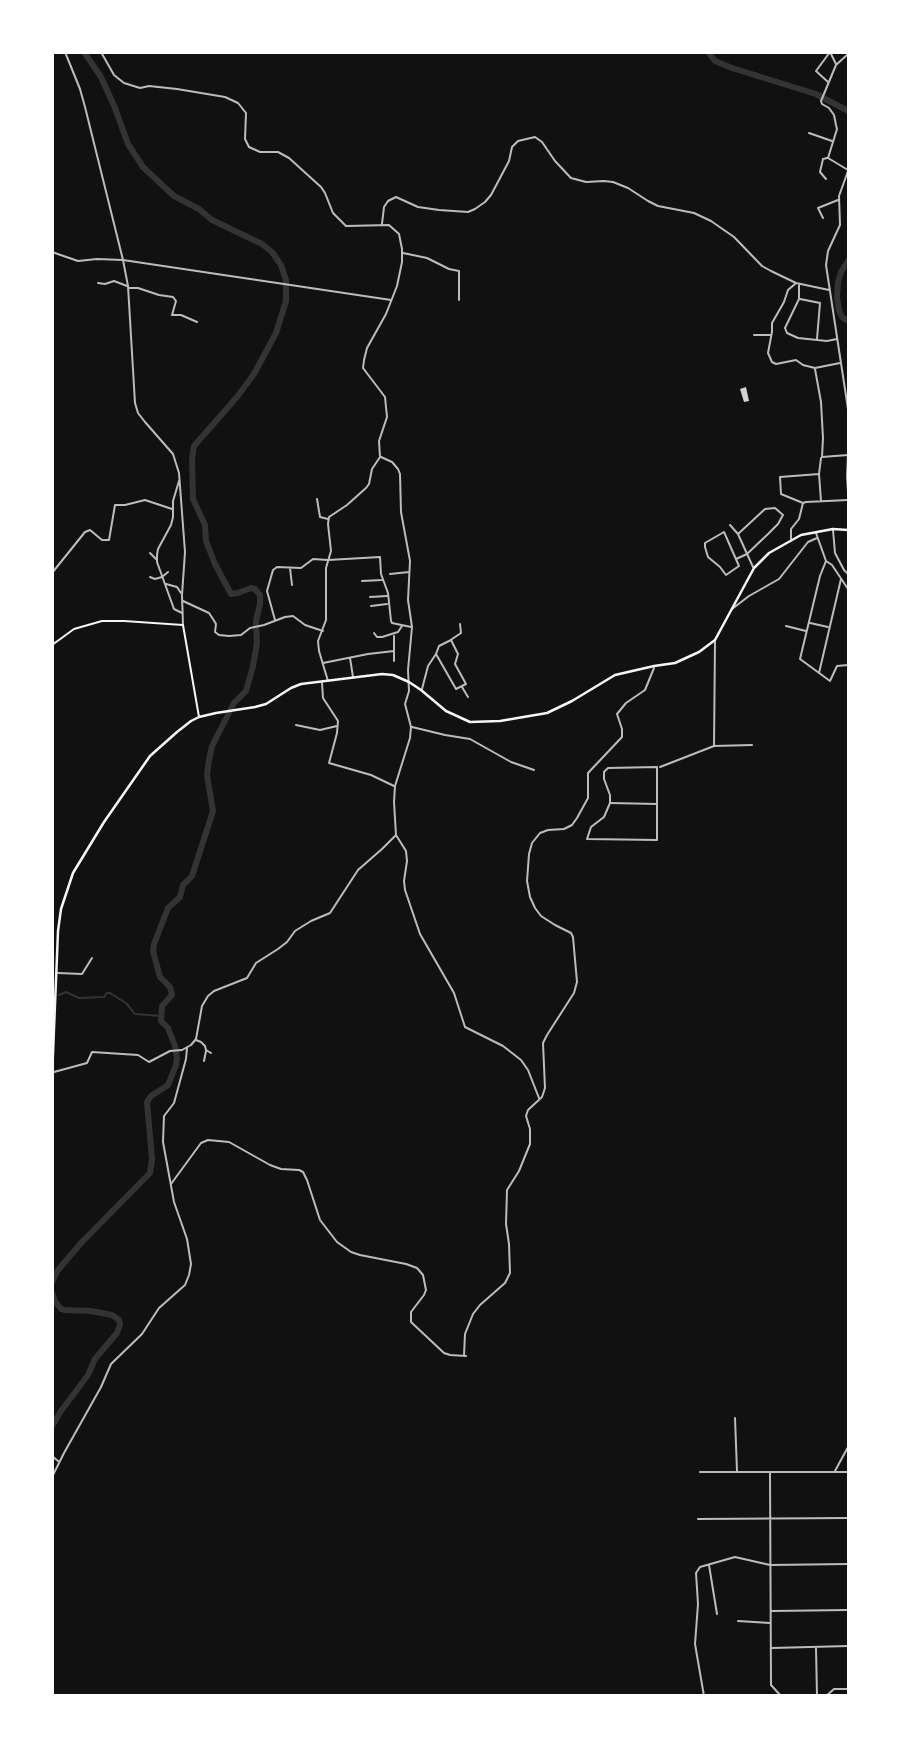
<!DOCTYPE html>
<html>
<head>
<meta charset="utf-8">
<style>
  body { margin:0 }
  #map { position:relative; width:901px; height:1748px; overflow:hidden; background:#111; font-family:"Noto Serif",serif }
  canvas { display:block }
  .frame { position:absolute; inset:0; border:54px solid #fff; pointer-events:none }
</style>
</head>
<body>
<div id="map">
<canvas width="901" height="1748"></canvas>
<div class="frame"></div>
</div>
<script>
const g = document.querySelector('canvas').getContext('2d');
g.lineJoin = 'round';
function poly(rows) {
  const path = new Path2D();
  for (const r of rows) {
    path.moveTo(r[0], r[1]);
    for (let i = 2; i < r.length; i += 2) path.lineTo(r[i], r[i + 1]);
  }
  return path;
}
function trace(path, color, width, dash) {
  g.strokeStyle = color;
  g.lineWidth = width;
  g.lineCap = dash ? 'butt' : 'round';
  g.setLineDash(dash || []);
  g.stroke(path);
}
function fillPath(path, color) {
  g.fillStyle = color;
  g.fill(path, 'evenodd');
}
trace(poly([
  [59,995,66,992,79,998,104,997,107,993,110,993,126,1003,135,1014,161,1016]
]), '#333', 2);
trace(poly([
  [708,52,715,61,732,68,816,94,848,111],
  [848,261,841,272,838,282,837,297,839,310,842,317,848,321],
  [52,1282,58,1270,82,1242,150,1173,152,1159,147,1102,151,1096,168,1085,176,1065,177,1058,175,1046,168,1028,161,1021,162,1006,172,995,170,987,160,977,153,951,154,944,168,908,180,897,183,885,192,876,213,811,207,775,209,760,212,746,234,703,246,691,253,666,257,643,256,621,260,604,260,595,255,589,251,588,238,593,231,594,215,564,206,541,205,525,193,499,192,459,194,446,237,397,254,374,276,333,286,301,286,280,281,265,272,252,262,244,212,220,199,209,174,196,143,167,128,144,115,108,101,77,84,52],
  [52,1293,55,1301,61,1309,65,1310,91,1311,112,1315,119,1320,120,1325,117,1333,95,1359,88,1375,61,1411,52,1426]
]), '#333', 6);
fillPath(poly([
  [746,387,749,401,744,402,740,389]
]), '#d3d3d3');
trace(poly([
  [101,52,114,75,124,83,140,88,149,86,177,89,225,97,238,103,246,113,245,139,249,147,260,152,278,152,289,158,321,187,325,193,333,213,346,226,389,225,399,234,402,249,402,262,397,286,386,314,367,348,364,360,363,368,385,397,387,417,379,441,380,457,372,469,369,484,366,488,347,505,329,517,328,524,331,551,326,568,326,620,318,641,319,651,328,681],
  [848,54,836,65,821,101,822,104,829,108,834,115,836,125,837,129,828,158,848,170],
  [828,82,816,71,830,52,836,64],
  [809,133,832,141],
  [848,171,839,196,840,225,828,251,826,265,848,409],
  [826,179,820,172,823,159,827,158],
  [823,218,818,208,838,200],
  [382,224,384,207,388,201,396,197,418,207,439,210,468,212,475,209,485,202,491,195,509,161,512,147,518,141,535,137,542,142,555,161,571,178,586,182,604,181,613,182,628,188,648,201,658,206,694,213,711,221,734,237,762,266,771,271,796,283,829,290],
  [52,252,78,261,97,259,123,260,391,300],
  [403,253,427,258,449,269,459,271,459,300],
  [98,283,105,284,114,281,127,286],
  [795,284,788,290,784,302,772,323,772,332,768,353,772,362,776,364,796,360,803,365,815,368,840,363],
  [799,285,799,299,785,328,787,333,798,338,827,341,837,339],
  [129,288,138,288,159,295,173,297,176,301,172,315,181,315,197,322],
  [800,299,820,303,817,339],
  [754,335,770,335],
  [815,369,821,402,823,438,822,457,848,455,847,476,848,492],
  [381,457,392,462,398,469,400,474,401,512,410,561,408,600,412,627,408,670,409,691,405,704,411,727,410,738,395,786,394,802,396,835,406,851,407,861,404,881,405,890,420,934,454,993,465,1027,503,1046,521,1060,528,1070,539,1098],
  [819,474,821,458],
  [179,481,173,501,173,517,171,525,158,549,157,555,157,562,174,609,182,613],
  [317,499,320,517,328,519],
  [803,503,781,494,780,477,819,474,821,501],
  [730,525,738,534,753,567],
  [833,530,835,553,844,570,848,574],
  [724,532,739,566,726,575,720,567,708,557,705,547,705,543,724,532],
  [816,533,826,561,832,565,848,589],
  [791,539,791,529,799,519,803,503,806,502,848,500],
  [150,553,156,559],
  [736,559,747,554,768,534,778,524,783,515,775,508,765,509,738,534],
  [826,561,820,576,800,659,830,681,837,666,848,665],
  [290,568,292,585],
  [52,573,85,532,90,530,102,540,109,540,115,505,125,505,145,500,172,509],
  [390,574,409,572],
  [150,577,155,579,162,577,168,572],
  [362,581,382,580],
  [166,584,177,587,181,593],
  [370,597,387,596],
  [183,601,209,613,213,619,216,624,215,632,219,635,229,636,241,635,250,628,264,625,285,617,293,616,305,625,323,631],
  [371,606,387,604],
  [732,609,749,596,779,579,808,542,817,538],
  [275,620,267,591,273,570,277,567,301,568,313,559,328,560,380,557,381,574,388,593,391,621,392,623,411,627],
  [810,623,828,627],
  [786,626,806,631],
  [374,633,377,637,382,637,398,632,402,626],
  [452,639,461,633,460,624],
  [394,652,394,661],
  [350,658,353,677],
  [323,663,368,654,394,651,394,636],
  [819,673,841,579],
  [322,683,323,698,338,721,337,733,329,763,371,775,394,786],
  [462,687,468,697],
  [422,689,428,666,436,654,456,689,466,684,455,664,458,654,451,640,439,646,436,654],
  [296,725,320,730,337,726],
  [412,727,445,735,470,739,511,762,534,770],
  [714,746,715,642],
  [657,767,657,840,587,839,591,827,604,817,610,803,610,795,604,779,604,772,608,768,657,767],
  [660,767,714,746,752,745],
  [611,803,657,804],
  [58,973,82,974,92,958],
  [196,1040,201,1042,205,1046,206,1050,211,1053],
  [204,1061,206,1051],
  [54,1072,87,1063,92,1052,138,1055,149,1062,170,1051,182,1050,191,1045,196,1039,202,1006,208,996,214,991,247,978,256,963,278,949,287,942,295,931,311,921,330,913,358,870,382,849,396,835],
  [171,1184,201,1143,208,1140,229,1142,270,1165,281,1169,299,1170,303,1172,307,1180,320,1220,337,1242,351,1252,360,1255,406,1264,417,1268,423,1275,426,1290,424,1295,411,1312,411,1322,444,1353,450,1355,466,1356],
  [464,1356,465,1334,473,1314,480,1305,505,1283,510,1273,509,1244,506,1224,507,1190,519,1171,530,1144,530,1129,526,1116,528,1110,542,1097,545,1088,543,1043,547,1035,574,993,577,982,573,937,571,933,555,925,541,916,535,908,530,897,527,881,529,854,532,843,540,833,548,830,564,829,572,825,577,818,588,798,588,773,622,737,622,729,617,714,626,703,645,690,654,668],
  [735,1418,737,1471],
  [52,1456,58,1461],
  [835,1471,848,1447],
  [700,1472,848,1472],
  [770,1473,771,1685,781,1696],
  [52,1477,64,1453,101,1387,111,1364,142,1334,159,1308,185,1285,189,1275,191,1264,187,1239,174,1202,163,1142,164,1116,174,1103,186,1059,187,1048],
  [698,1519,848,1518],
  [709,1565,717,1614],
  [772,1611,848,1610],
  [738,1621,770,1623],
  [772,1648,848,1646],
  [816,1648,817,1696],
  [704,1696,695,1644,698,1604,696,1573,700,1567,735,1557,770,1565,848,1564],
  [826,1696,834,1689,848,1689]
]), '#bcbcbc', 2);
trace(poly([
  [65,52,80,89,85,107,123,260,128,286,135,403,138,413,145,422,173,454,179,473,185,552,182,595,183,625]
]), '#bcbcbc', 2);
trace(poly([
  [52,645,74,629,102,621,124,621,183,625,199,717]
]), '#f5f5f5', 2);
trace(poly([
  [52,1078,58,931,61,909,73,873,104,822,150,756,177,732,191,721,199,717,216,713,255,707,266,704,291,688,301,684,382,674,393,675,409,682,421,690,446,711,470,722,500,721,547,713,572,701,615,675,654,666,675,663,699,652,715,640,754,568,769,553,801,535,833,529,848,530]
]), '#f5f5f5', 2.5);
</script>
</body>
</html>
